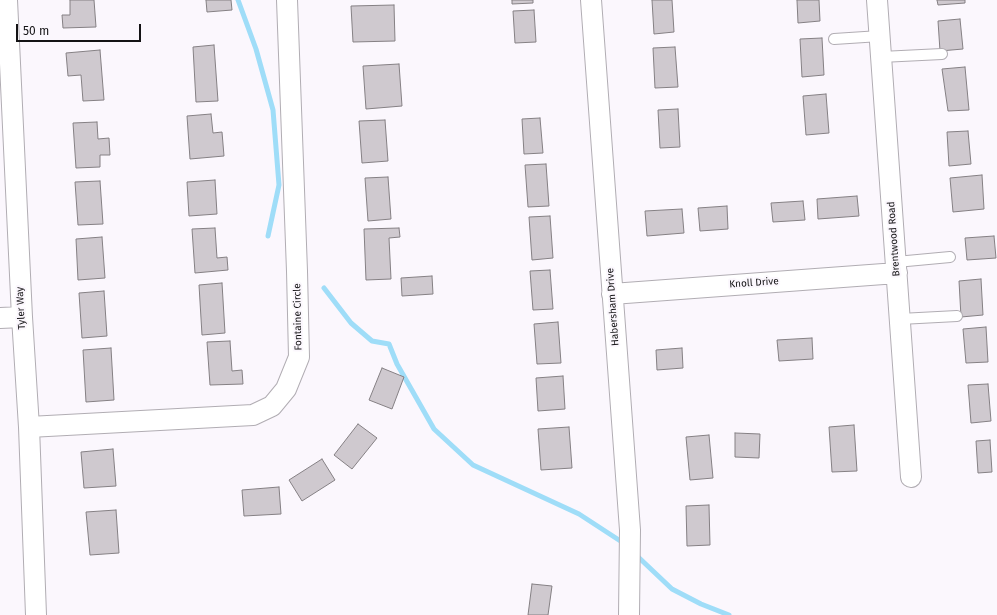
<!DOCTYPE html>
<html>
<head>
<meta charset="utf-8">
<style>
  body { margin:0 }
  #map { position:relative; width:997px; height:615px; overflow:hidden; background:#fbf7fd; font-family:"Fira Sans",sans-serif }
  canvas { display:block }
  .scale { position:absolute; left:16px; top:24px; width:125px; height:18px; box-sizing:border-box; border:2px solid #141315; border-top:0; padding-left:5px; font-size:12px; line-height:14px; white-space:nowrap; color:#141315; -webkit-text-stroke:3px #fbf7fd; paint-order:stroke }
</style>
</head>
<body>
<div id="map">
<canvas width="997" height="615"></canvas>
<div class="scale">50 m</div>
</div>
<script>
const g = document.querySelector('canvas').getContext('2d');
g.lineJoin = 'round';
function poly(rows) {
  const path = new Path2D();
  for (const r of rows) {
    path.moveTo(r[0], r[1]);
    for (let i = 2; i < r.length; i += 2) path.lineTo(r[i], r[i + 1]);
  }
  return path;
}
function trace(path, color, width, dash) {
  g.strokeStyle = color;
  g.lineWidth = width;
  g.lineCap = dash ? 'butt' : 'round';
  g.setLineDash(dash || []);
  g.stroke(path);
}
function fillPath(path, color) {
  g.fillStyle = color;
  g.fill(path, 'evenodd');
}
function write(font, color, halo, rows, align = 'center') {
  g.font = font + ' "Fira Sans",sans-serif';
  g.lineWidth = 4;
  g.setLineDash([]);
  g.textBaseline = 'middle';
  g.strokeStyle = halo;
  g.fillStyle = color;
  for (const [text, x, y, turn = 0] of rows) {
    g.save();
    g.translate(x, y);
    g.rotate((+turn || 0) * Math.PI / 180);
    g.textAlign = isNaN(turn) ? turn : align;
    if (halo) g.strokeText(text, 0, 0);
    g.fillText(text, 0, 0);
    g.restore();
  }
}
trace(poly([
  [238,0,256,49,273,110,279,185,268,236],
  [324,288,351,323,372,341,389,344,397,364,434,429,473,465,579,514,625,544],
  [635,554,672,589,701,604,729,615]
]), '#9fddf8', 5);
const building = poly([
  [70,0,94,0,96,27,63,28,62,15,70,15,70,0],
  [206,0,231,0,232,10,207,12,206,0],
  [512,0,533,0,533,3,512,4,512,0],
  [652,0,672,0,674,32,654,34,652,0],
  [797,0,819,0,820,21,798,23,797,0],
  [937,0,965,0,965,3,938,5,937,0],
  [394,5,395,41,353,42,351,6,394,5],
  [534,10,536,42,515,43,513,11,534,10],
  [960,19,963,49,940,51,938,21,960,19],
  [822,38,824,75,802,77,800,39,822,38],
  [214,45,218,101,196,102,193,47,214,45],
  [675,47,678,87,655,88,653,48,675,47],
  [100,50,104,100,83,101,81,75,68,76,66,53,100,50],
  [399,64,402,106,366,109,363,66,399,64],
  [965,67,969,110,948,111,942,69,965,67],
  [826,94,829,133,806,135,803,96,826,94],
  [678,109,680,147,660,148,658,110,678,109],
  [211,114,213,133,222,132,224,156,190,159,187,116,211,114],
  [540,118,543,153,524,154,522,119,540,118],
  [385,120,388,161,362,163,359,121,385,120],
  [97,122,98,139,109,138,110,155,100,155,100,167,76,168,73,123,97,122],
  [968,131,971,164,949,166,947,132,968,131],
  [546,164,549,206,528,207,525,165,546,164],
  [982,175,984,209,953,212,950,178,982,175],
  [388,177,391,219,368,221,365,178,388,177],
  [215,180,217,214,189,216,187,182,215,180],
  [100,181,103,224,78,225,75,182,100,181],
  [857,196,859,216,818,219,817,199,857,196],
  [803,201,805,220,773,222,771,203,803,201],
  [727,206,728,229,700,231,698,208,727,206],
  [682,209,684,233,647,236,645,211,682,209],
  [550,216,553,258,532,260,529,217,550,216],
  [215,228,217,258,227,257,228,270,195,273,192,229,215,228],
  [399,228,400,237,389,238,391,279,366,280,364,229,399,228],
  [994,236,996,258,967,260,965,238,994,236],
  [102,237,105,278,78,280,76,239,102,237],
  [550,270,553,309,533,310,530,271,550,270],
  [432,276,433,294,402,296,401,278,432,276],
  [981,279,983,315,961,317,959,281,981,279],
  [222,283,225,333,202,335,199,285,222,283],
  [104,291,107,336,82,338,79,293,104,291],
  [558,322,561,363,537,364,534,324,558,322],
  [986,327,988,362,966,363,963,329,986,327],
  [812,338,813,359,779,361,777,340,812,338],
  [230,341,232,371,242,370,243,384,210,385,207,342,230,341],
  [111,348,114,400,86,402,83,350,111,348],
  [682,348,683,368,657,370,656,350,682,348],
  [382,368,404,377,392,409,369,400,382,368],
  [563,376,565,409,538,411,536,378,563,376],
  [988,384,991,421,971,423,968,385,988,384],
  [358,424,377,438,352,469,334,455,358,424],
  [854,425,857,471,832,472,829,427,854,425],
  [569,427,572,468,541,470,538,429,569,427],
  [735,433,760,434,759,458,735,457,735,433],
  [709,435,713,478,690,480,686,437,709,435],
  [990,440,992,472,978,473,976,441,990,440],
  [113,449,116,486,84,488,81,452,113,449],
  [322,459,335,480,302,501,289,480,322,459],
  [279,487,281,514,244,516,242,490,279,487],
  [709,505,710,545,687,546,686,506,709,505],
  [116,510,119,553,90,555,86,512,116,510],
  [532,584,552,586,548,615,528,615,532,584]
]);
fillPath(building, '#cfc9cf');
trace(building, '#858084', 1);
const lane = poly([
  [834,39,880,36],
  [881,57,942,54],
  [896,262,950,257],
  [900,319,957,316]
]);
const street = poly([
  [7,0,22,317,29,427,36,615],
  [591,0,630,530,629,615],
  [877,0,911,477],
  [612,294,897,273],
  [0,318,22,317],
  [29,427,253,415,272,406,286,389,299,357,297,271,287,0]
]);
trace(lane, '#b1adb3', 12);
trace(street, '#b1adb3', 22);
trace(lane, '#fff', 10);
trace(street, '#fff', 20);
write('10px', '#141315', '#fbf7fd', [
  ["Brentwood Road",894,239,-94],
  ["Knoll Drive",754,283,-4],
  ["Habersham Drive",613,307,-94],
  ["Tyler Way",21,308,-93],
  ["Fontaine Circle",298,317,-91]
]);
</script>
</body>
</html>
